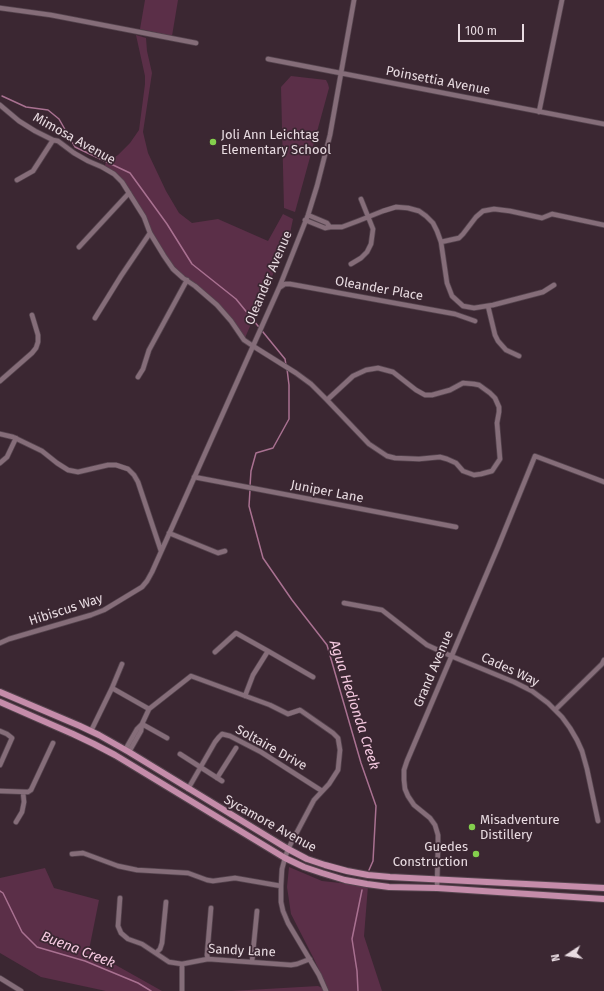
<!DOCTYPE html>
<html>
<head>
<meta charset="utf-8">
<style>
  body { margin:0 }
  #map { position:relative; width:604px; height:991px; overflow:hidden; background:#3b2732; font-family:"Fira Sans",sans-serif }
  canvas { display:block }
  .north { position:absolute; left:548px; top:935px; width:40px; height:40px; -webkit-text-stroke:3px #3b2732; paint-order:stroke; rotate:258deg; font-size:11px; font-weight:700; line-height:16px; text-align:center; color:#e8dbe1 }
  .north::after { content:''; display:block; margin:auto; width:14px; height:18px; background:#e8dbe1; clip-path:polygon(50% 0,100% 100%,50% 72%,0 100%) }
  .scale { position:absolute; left:458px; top:24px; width:66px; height:18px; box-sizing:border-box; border:2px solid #e8dbe1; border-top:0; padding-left:5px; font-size:12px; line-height:14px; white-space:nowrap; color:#e8dbe1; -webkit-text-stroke:3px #3b2732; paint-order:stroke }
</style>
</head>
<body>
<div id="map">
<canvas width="604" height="991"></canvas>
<div class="north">N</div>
<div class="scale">100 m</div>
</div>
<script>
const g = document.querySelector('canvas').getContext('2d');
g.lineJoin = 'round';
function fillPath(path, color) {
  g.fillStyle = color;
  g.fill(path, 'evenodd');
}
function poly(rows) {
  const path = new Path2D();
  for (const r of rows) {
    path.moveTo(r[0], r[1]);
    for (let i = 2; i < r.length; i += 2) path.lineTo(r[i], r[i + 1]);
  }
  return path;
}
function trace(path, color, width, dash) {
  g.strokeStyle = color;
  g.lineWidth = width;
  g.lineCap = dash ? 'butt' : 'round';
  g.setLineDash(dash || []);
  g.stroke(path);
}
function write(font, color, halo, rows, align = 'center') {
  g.font = font + ' "Fira Sans",sans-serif';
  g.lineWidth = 3.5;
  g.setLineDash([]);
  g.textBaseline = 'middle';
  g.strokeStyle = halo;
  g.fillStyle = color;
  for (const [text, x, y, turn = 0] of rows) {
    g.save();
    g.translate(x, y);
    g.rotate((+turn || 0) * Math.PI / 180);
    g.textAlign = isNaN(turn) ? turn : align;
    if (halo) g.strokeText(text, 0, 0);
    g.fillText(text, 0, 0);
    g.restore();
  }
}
fillPath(poly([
  [145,0,178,0,172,36,140,29],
  [136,35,146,38,147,51,152,73,143,132,148,153,166,191,179,213,192,223,218,219,268,241,283,214,293,219,289,238,244,340,217,305,183,278,164,256,144,217,122,182,102,167,105,165,107,160,112,159,118,155,130,143,139,130,145,84,145,76],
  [291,76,326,80,328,84,329,88,295,212,284,208,281,87],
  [289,867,322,881,368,886,364,936,382,991,231,991,318,986,329,991,313,957,291,914,287,887],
  [45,868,54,888,99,900,89,950,162,991,106,991,41,977,0,953,0,878]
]), '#5b2f48');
trace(poly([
  [2,96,26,107,48,110,59,119,75,147,130,173,167,224,192,264,236,299,285,359,286,365],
  [250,486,251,471,256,453,273,448,289,419,289,385,287,369],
  [250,490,249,506,263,558,292,600,327,645,361,763,376,806,373,861,369,870],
  [0,891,3,893,22,932,37,947,85,961,138,983,151,991],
  [358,991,357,971,352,939,362,890]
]), '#a97191', 1.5);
const minor = poly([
  [0,8,51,15,196,43],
  [268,59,604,124],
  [0,105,19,121,35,131,53,140,58,141,74,153,88,161,102,167,114,174,122,182,144,217,150,233,164,256,173,269,183,278,195,286,217,305,231,321,244,340,253,346,296,373,311,384,327,400],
  [539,112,562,0],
  [17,180,33,171,53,140],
  [308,215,327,223,330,227],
  [305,220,325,228,330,227,342,227,358,221,383,211,396,207,408,208,419,211,426,216,433,223,437,231,441,242,447,283,452,296,463,306,474,308,493,305,543,292,554,285],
  [441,242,459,238,463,234,476,217,483,211,494,209,510,211,542,218,552,214,604,225],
  [79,247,129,193],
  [351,264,361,258,367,252,371,244,373,229,361,199],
  [279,288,285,284,290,284,455,314,475,321],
  [488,306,495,335,498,341,506,350,519,356],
  [95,318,121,276,150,233],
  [378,368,393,372,416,390,425,395,432,395,450,390,463,383,474,384,479,385,490,393,495,398,499,407,499,412,497,423,500,459,492,471,481,474,474,475,463,471,456,463,447,459,440,457,419,459,395,458,387,456,369,444,327,400,353,376,366,370,378,368],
  [138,377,143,369,149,350,187,280],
  [0,381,32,353,36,348,38,342,38,335,32,315],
  [0,434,13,437,42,451,57,463,68,470,78,472,108,465,116,465,128,469,134,475,138,482,161,551],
  [0,463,7,457,16,438],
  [194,477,456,527],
  [169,533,218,553,225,551],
  [344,603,382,610,427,645,451,656,514,682,532,691,548,703,562,717,570,728,577,740,582,751,587,769,598,821],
  [0,643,9,639,91,615,104,610,142,587,147,581,152,572,279,288,308,215,317,186,330,135,354,0],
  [268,651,313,677],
  [215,652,236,633,268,651,253,675,245,696],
  [112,688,122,664],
  [555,710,602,664,604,660],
  [142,724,167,738],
  [0,731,7,734,12,738,0,765],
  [91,731,112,688,149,709,191,676,270,705,288,714,300,710,333,733,338,738,340,750,338,770,329,784,314,800,288,849,285,858,282,869,281,886,281,902,283,911,288,923,319,975,326,991],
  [125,750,137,729,142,724],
  [129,752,141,731,142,724,149,709],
  [180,754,222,781],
  [217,778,236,748],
  [188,789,215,742,219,737,222,734,230,736,261,752,322,791],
  [0,791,28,792,31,790,53,743],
  [16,822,22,812,24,802,23,792],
  [72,854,83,853,118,866,137,870,188,873,207,880,213,881,235,878,281,886],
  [437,888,438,846,438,835,435,825,430,818,414,805,408,796,405,789,404,780,404,770,407,761,498,547,535,456,604,482],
  [120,898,118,926,121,933,128,939,142,944,169,962,182,964,208,959,291,965,297,964,310,959],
  [156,953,160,949,162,943,166,902],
  [208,959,207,955,211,908],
  [252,962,257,911],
  [182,964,182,991],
  [0,978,21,991]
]);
const major = poly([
  [0,692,80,726,99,735,129,752,288,849,307,859,325,865,347,871,368,875,390,877,604,888],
  [0,702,73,734,94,744,115,755,285,858,304,867,322,873,345,880,367,884,389,887,437,888,604,899]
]);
trace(minor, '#55444e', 6);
trace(major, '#55444e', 8);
trace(minor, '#856d79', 4.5);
trace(major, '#c58caa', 6);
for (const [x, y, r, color] of [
  [213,142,4,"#84cf4d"],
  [472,827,4,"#84cf4d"],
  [476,854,4,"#84cf4d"]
]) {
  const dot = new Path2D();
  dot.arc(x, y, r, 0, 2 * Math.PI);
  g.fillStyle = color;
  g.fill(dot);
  trace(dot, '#3b2732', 1.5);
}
write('13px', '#e8dbe1', '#3b2732', [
  ["Poinsettia Avenue",438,81,11],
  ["Mimosa Avenue",74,139,29],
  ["Oleander Avenue",269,278,-67],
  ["Oleander Place",379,289,10],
  ["Juniper Lane",327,492,11],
  ["Hibiscus Way",66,610,-18],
  ["Grand Avenue",434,669,-67],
  ["Cades Way",510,670,25],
  ["Soltaire Drive",271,748,29],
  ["Sycamore Avenue",270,824,29],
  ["Sandy Lane",242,951,3]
]);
write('13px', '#e8dbe1', '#3b2732', [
  ["Joli Ann Leichtag",221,135],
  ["Elementary School",221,150],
  ["Misadventure",480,820],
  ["Distillery",480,835],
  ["Guedes",468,847,"right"],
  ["Construction",468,862,"right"]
], 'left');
write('italic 14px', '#f6cae1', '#3b2732', [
  ["Agua Hedionda Creek",354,705,72],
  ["Buena Creek",78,950,21]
]);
</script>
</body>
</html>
